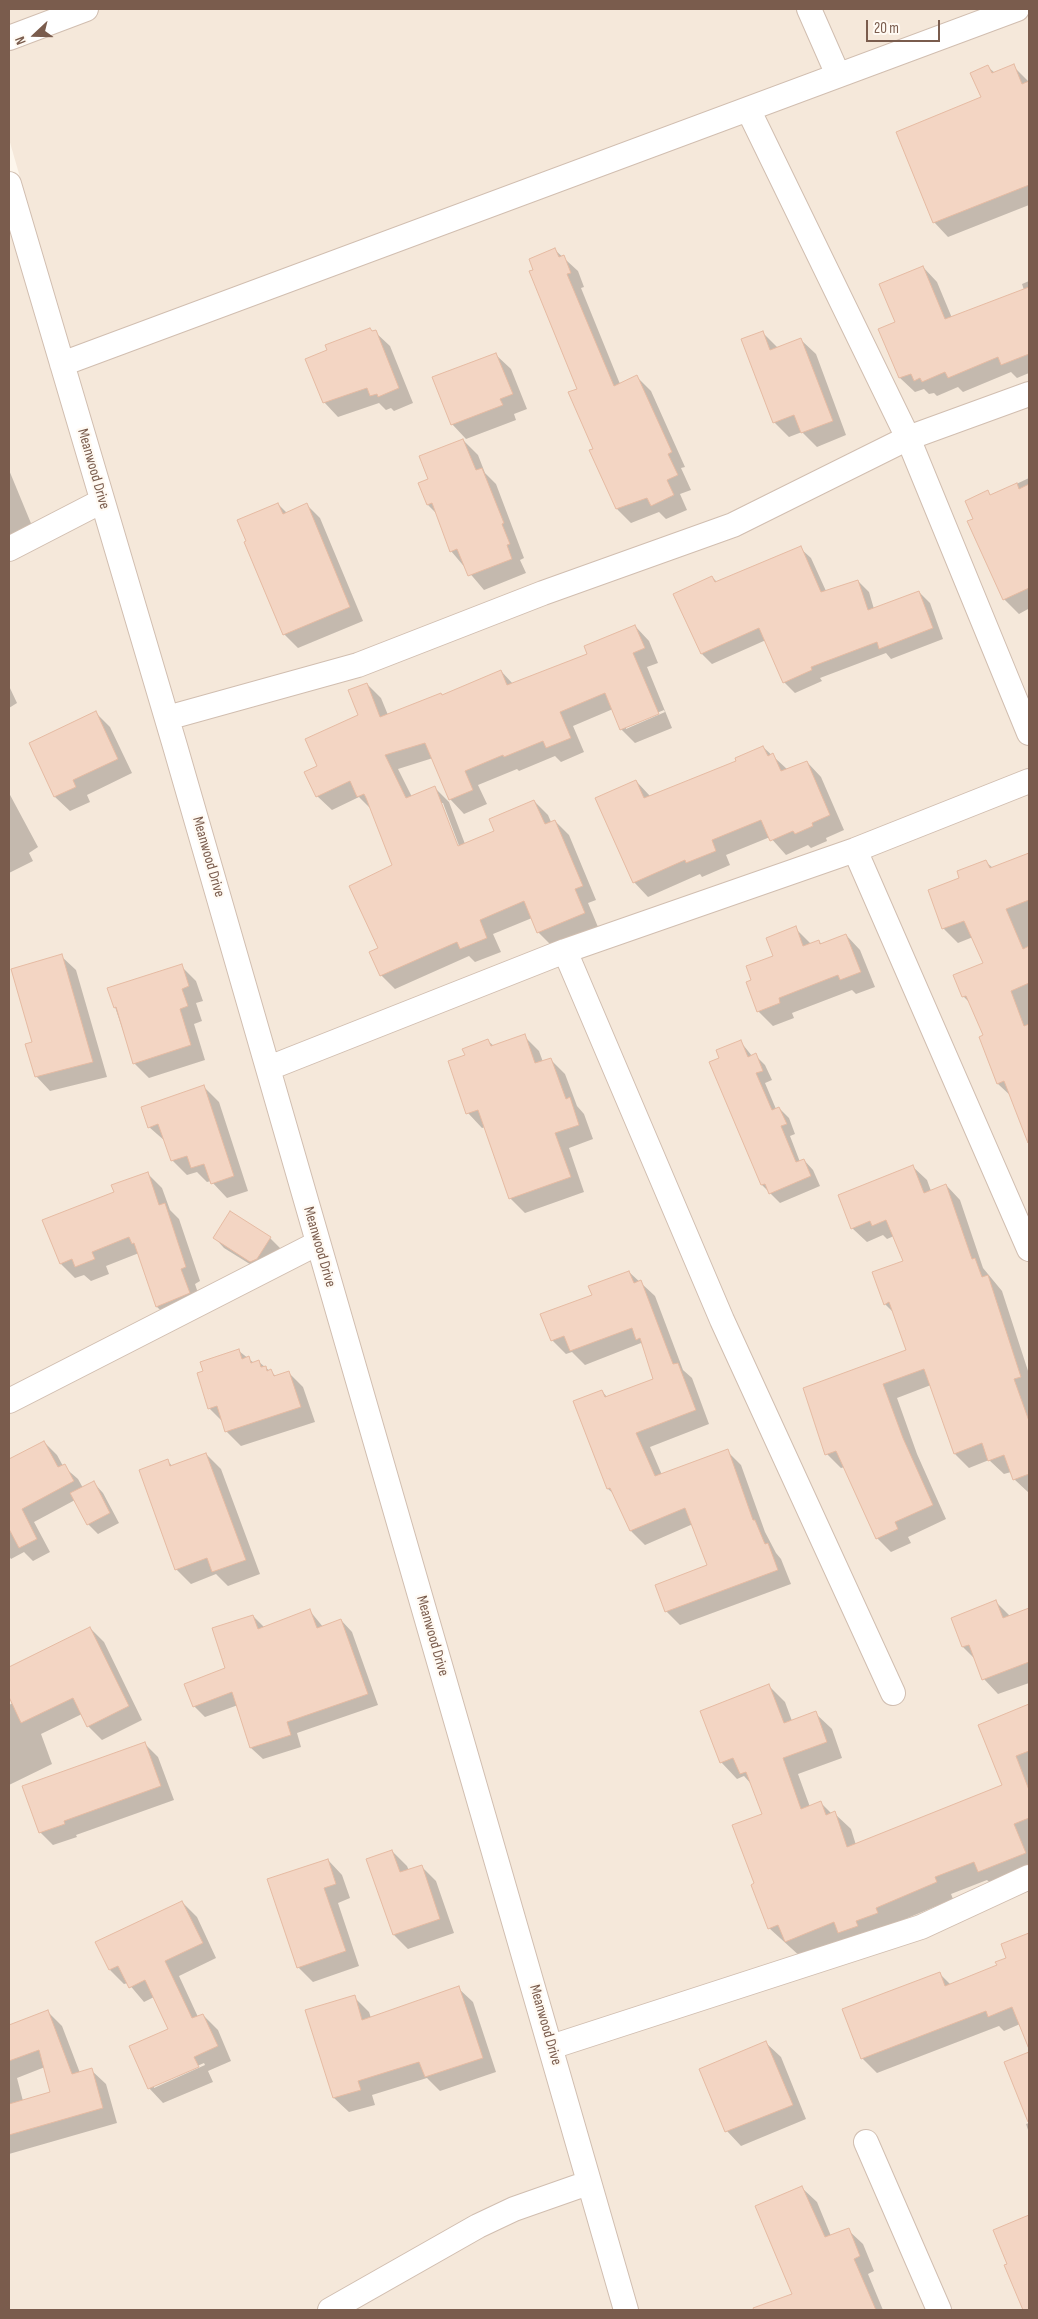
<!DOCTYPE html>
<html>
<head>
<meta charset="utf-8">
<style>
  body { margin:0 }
  #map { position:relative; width:1038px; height:2319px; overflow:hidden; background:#fdf6ec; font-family:"Sofia Sans Condensed",sans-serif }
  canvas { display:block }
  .frame { position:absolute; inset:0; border:10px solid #7a5c4d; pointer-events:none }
  .north { position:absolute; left:10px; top:10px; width:50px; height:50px; -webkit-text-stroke:4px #fffaf3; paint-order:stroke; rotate:249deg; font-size:14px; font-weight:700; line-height:20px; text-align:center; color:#7a5c4d }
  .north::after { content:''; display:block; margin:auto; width:18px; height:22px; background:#7a5c4d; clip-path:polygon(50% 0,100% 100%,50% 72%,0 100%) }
  .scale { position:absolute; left:866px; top:20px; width:74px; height:22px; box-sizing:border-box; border:2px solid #7a5c4d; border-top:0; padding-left:6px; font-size:15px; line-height:18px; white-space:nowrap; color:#7a5c4d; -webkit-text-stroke:4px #fffaf3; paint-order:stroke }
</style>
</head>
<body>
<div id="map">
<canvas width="1038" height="2319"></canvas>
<div class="frame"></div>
<div class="north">N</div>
<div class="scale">20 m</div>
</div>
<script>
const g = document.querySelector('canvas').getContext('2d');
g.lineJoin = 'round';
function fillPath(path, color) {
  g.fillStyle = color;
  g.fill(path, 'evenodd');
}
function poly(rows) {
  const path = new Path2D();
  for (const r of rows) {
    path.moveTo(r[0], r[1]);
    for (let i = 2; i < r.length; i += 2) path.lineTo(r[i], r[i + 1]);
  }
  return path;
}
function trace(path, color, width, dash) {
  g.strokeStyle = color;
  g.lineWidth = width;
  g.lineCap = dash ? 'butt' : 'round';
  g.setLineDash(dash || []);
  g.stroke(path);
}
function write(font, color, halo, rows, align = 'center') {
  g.font = font + ' "Sofia Sans Condensed",sans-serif';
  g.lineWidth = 4.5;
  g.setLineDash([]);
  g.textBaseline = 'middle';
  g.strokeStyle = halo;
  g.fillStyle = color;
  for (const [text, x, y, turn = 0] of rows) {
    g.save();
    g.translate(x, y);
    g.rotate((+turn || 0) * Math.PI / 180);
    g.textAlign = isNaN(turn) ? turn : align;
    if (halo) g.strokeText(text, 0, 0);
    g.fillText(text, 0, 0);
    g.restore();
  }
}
fillPath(poly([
  [9,9,1029,9,1029,2310,9,2310,9,185,534,1966,9,139]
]), '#f5e8da');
fillPath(poly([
  [1013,66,1029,82,1029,205,948,237,934,222,982,98,988,67,995,73],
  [555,250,578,271,584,287,581,288,620,384,637,377,651,391,685,467,681,468,691,490,680,494,687,510,666,519,659,512,631,523,617,509,595,449,578,389,535,270],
  [923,267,937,282,952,318,1024,290,1022,284,1029,281,1029,373,1017,378,1011,372,963,392,958,387,937,396,934,393,929,394,924,389,915,392,900,378,880,329,897,322],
  [373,332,375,332,390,346,413,403,394,411,391,408,386,410,379,403,338,417,324,402],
  [762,332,778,348,801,340,816,354,846,435,817,447,802,432,789,437,774,422],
  [496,355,511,369,527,409,514,414,516,420,466,439,452,424],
  [463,440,478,455,485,473,496,484,524,558,520,560,526,573,484,590,451,551,437,514,428,505,419,483,430,479],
  [9,470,35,533,9,555],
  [1029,478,1029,611,1028,609,1019,614,1004,599,975,519,987,492,991,496],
  [278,504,287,513,306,504,320,518,363,621,298,648,284,634],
  [800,548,811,558,826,591,858,581,869,592,874,609,919,592,930,603,943,639,891,659,886,653,820,678,822,681,795,693,784,682,766,640,712,664,702,654,712,577,718,583],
  [635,626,649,641,658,663,647,667,672,728,635,743,621,729,613,709,573,726,584,752,561,762,555,756,519,771,517,769,478,785,487,804,464,814,450,799,433,758,398,769,412,797,435,788,449,802,465,844,496,831,534,801,548,815,551,822,555,821,569,835,596,900,588,903,598,927,552,946,538,932,532,918,493,934,501,952,475,962,469,956,395,989,381,975,380,949,394,866,371,809,359,797,332,810,317,796,319,766,359,716,367,684,381,698,388,715,443,696,501,671,513,684,588,654],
  [664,710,665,712,626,729,626,726],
  [440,803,443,803,461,851,459,852],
  [9,686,17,703,9,708],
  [96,713,110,727,132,773,87,795,90,802,70,811,55,797,30,744],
  [763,747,788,770,807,762,821,777,844,830,826,838,827,841,811,848,808,845,786,855,770,837,726,855,730,865,702,877,700,874,648,897,634,882,636,781,650,796,738,762],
  [9,793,38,847,29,853,33,861,9,873],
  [1029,854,1029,1142,1012,1097,998,1084,985,1036,971,1004,963,996,984,964,973,937,958,943,944,929,929,891,961,878,986,862,993,868],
  [795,928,811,944,819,941,822,945,846,935,860,950,875,987,856,994,852,990,792,1013,794,1018,773,1026,758,1011,753,981,775,957],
  [61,956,76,970,107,1077,50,1091,36,1076,34,1043],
  [181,966,196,981,203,1001,196,1003,202,1021,194,1024,205,1060,149,1078,134,1063,115,1007],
  [524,1036,539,1051,543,1062,550,1059,565,1074,577,1106,584,1114,593,1139,569,1148,584,1192,525,1213,510,1198,486,1127,482,1128,468,1113,466,1056,488,1041,494,1046],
  [740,1041,752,1056,755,1055,765,1065,772,1080,765,1083,776,1109,779,1108,789,1118,795,1134,790,1136,800,1162,804,1160,813,1170,820,1186,780,1203,762,1185,721,1058],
  [204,1087,219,1102,248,1191,227,1198,211,1181,207,1182,197,1172,187,1175,172,1160,165,1141,149,1127],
  [912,1166,927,1180,931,1191,946,1185,960,1200,983,1268,1002,1291,1029,1374,1029,1493,1014,1479,1011,1472,1004,1474,989,1460,969,1468,955,1454,931,1385,897,1398,917,1454,946,1519,908,1537,911,1543,891,1552,877,1538,845,1467,841,1468,827,1454,908,1350,895,1314,885,1304,904,1261,894,1236,887,1239,883,1235,867,1242,852,1228],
  [147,1173,162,1188,170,1210,179,1219,200,1281,195,1284,203,1308,172,1321,157,1307,139,1253,106,1266,109,1274,91,1281,84,1275,75,1278,61,1264,115,1193],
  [231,1213,270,1238,280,1248,267,1268,261,1271,224,1248,215,1238],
  [629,1272,655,1296,683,1370,692,1378,709,1424,650,1447,662,1475,727,1451,741,1465,765,1532,776,1553,781,1559,791,1584,680,1625,666,1611,709,1566,693,1524,645,1545,631,1531,615,1495,608,1489,575,1401,602,1391,607,1397,654,1379,644,1346,641,1343,585,1365,572,1352,566,1354,552,1340,593,1296],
  [239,1351,254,1363,259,1362,277,1377,289,1373,303,1387,315,1422,241,1446,226,1431,223,1422,209,1408],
  [44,1442,57,1455,63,1466,78,1479,83,1488,94,1483,103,1493,119,1523,98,1534,88,1524,75,1500,34,1522,50,1552,33,1561,24,1552,11,1559,9,1556,9,1461],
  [206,1454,221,1469,260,1574,228,1586,216,1574,191,1584,176,1569,167,1460,173,1467],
  [996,1602,1011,1617,1029,1609,1029,1683,998,1694,984,1679,976,1660,963,1647,952,1619],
  [310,1611,323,1627,341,1620,352,1632,378,1705,297,1733,301,1747,263,1759,251,1748,238,1705,205,1717,194,1706,227,1669,253,1616,265,1628],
  [90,1628,104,1642,142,1720,102,1740,88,1726,82,1714,41,1734,52,1764,9,1785,9,1705,13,1703,9,1694,9,1688,15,1685,9,1668],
  [769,1686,785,1702,792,1721,815,1713,832,1729,842,1758,798,1774,810,1807,821,1803,832,1814,834,1813,851,1829,856,1845,1004,1786,980,1725,1029,1706,1029,1874,995,1887,987,1880,951,1894,953,1899,891,1925,802,1958,769,1928,756,1884,763,1815,752,1785,744,1776,737,1779,721,1762],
  [145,1744,158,1757,174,1800,76,1835,77,1837,53,1845,40,1832],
  [392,1851,407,1866,409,1871,421,1866,436,1881,454,1933,408,1949,394,1935],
  [328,1860,342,1875,350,1898,338,1903,359,1966,313,1982,298,1967],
  [182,1902,197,1917,216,1958,179,1976,198,2017,203,2015,218,2030,231,2061,208,2071,213,2082,163,2103,149,2088,170,2030,154,1997,144,2002,128,1983,124,1984,110,1970],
  [204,2063,205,2065,154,2088,154,2085],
  [1026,1936,1029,1939,1029,2050,1020,2024,1004,2031,999,2026,877,2073,862,2058,940,1974,951,1985,998,1966,1007,1959],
  [458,1988,473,2002,496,2072,440,2091,427,2078,372,2095,375,2105,349,2112,334,2098,354,1997,369,2012,371,2018],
  [47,2011,62,2026,80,2073,91,2070,106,2084,117,2123,9,2154,9,2026],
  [45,2067,52,2093,23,2101,17,2078],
  [766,2043,781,2057,806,2119,741,2146,727,2131,701,2069],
  [1029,2053,1029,2133,1026,2124,1029,2123,1006,2062],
  [802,2188,817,2202,831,2236,848,2230,863,2244,874,2271,868,2274,883,2310,785,2310,780,2299,794,2294],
  [1029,2217,1029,2310,1025,2310,1006,2265,1008,2264,995,2231]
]), '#0003');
const building = poly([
  [1014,64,1022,84,1029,81,1029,185,933,223,896,132,981,97,970,73,988,65,992,73,1014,64],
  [555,248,559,257,564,255,571,273,567,274,614,386,637,375,672,452,668,454,678,475,667,480,674,495,651,506,647,498,616,509,589,450,593,449,568,392,577,389,529,271,533,270,529,259,555,248],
  [923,266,945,319,1029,287,1029,354,1001,365,998,357,948,378,945,372,922,382,920,378,914,381,911,374,899,378,878,329,895,322,879,284,923,266],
  [370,328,372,331,376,330,399,388,378,397,377,394,370,396,367,388,323,403,305,359,327,350,325,345,370,328],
  [763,331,770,350,801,338,833,421,801,433,794,415,773,423,741,339,763,331],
  [496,353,513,394,500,399,503,405,451,425,432,377,496,353],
  [463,439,476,470,482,468,504,523,502,524,510,544,507,545,512,559,468,576,457,549,450,552,432,503,427,505,418,483,428,479,419,456,463,439],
  [1017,483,1019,489,1029,484,1029,588,1003,600,967,521,973,519,965,501,988,490,990,495,1017,483],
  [278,503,283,514,307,503,350,607,283,635,244,542,246,541,237,520,278,503],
  [801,546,821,592,858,580,868,610,919,591,933,628,879,649,877,642,811,667,812,670,783,683,759,628,701,654,673,594,712,576,715,582,801,546],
  [635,625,645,648,633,653,659,714,620,730,605,693,560,712,571,738,546,748,543,741,504,757,503,755,465,771,473,790,449,800,425,743,385,755,406,798,435,786,458,846,494,831,489,819,534,800,545,824,555,820,583,886,575,889,585,913,537,933,524,901,480,920,487,938,460,949,457,942,380,976,369,952,378,948,349,886,392,865,366,798,364,794,357,797,350,781,316,797,304,772,317,766,305,739,358,715,348,690,367,683,380,717,441,693,442,695,501,670,507,685,587,654,584,646,635,625],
  [96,711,118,759,73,780,76,787,54,797,29,743,96,711],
  [763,746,768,756,773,753,781,771,807,761,830,815,812,823,813,826,795,834,793,831,770,841,761,820,712,840,716,851,686,863,685,860,633,883,595,798,636,780,644,798,736,761,735,758,763,746],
  [1029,853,1029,900,1006,909,1023,949,1029,946,1029,983,1011,991,1024,1026,1029,1024,1028,1143,1004,1081,997,1084,979,1037,983,1035,966,996,962,997,953,975,983,963,964,921,942,929,928,890,959,878,957,871,986,860,990,868,1029,853],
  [796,926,803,946,819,940,820,944,846,934,861,972,840,980,838,975,779,998,780,1003,757,1012,746,982,751,980,746,966,773,956,766,938,796,926],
  [62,954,93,1062,35,1077,25,1044,32,1042,11,969,62,954],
  [182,964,189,986,182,989,188,1006,180,1009,191,1045,133,1064,116,1007,114,1008,107,988,182,964],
  [525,1034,535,1063,551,1058,566,1099,570,1097,579,1125,555,1133,571,1177,509,1199,478,1110,466,1114,448,1061,465,1055,462,1049,488,1039,491,1046,525,1034],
  [741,1040,748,1057,756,1053,763,1071,756,1073,772,1110,779,1107,787,1124,781,1126,796,1162,804,1159,811,1176,769,1194,765,1184,761,1185,709,1062,719,1058,716,1050,741,1040],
  [204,1085,234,1176,211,1184,204,1164,191,1168,187,1156,171,1161,158,1124,148,1128,141,1107,204,1085],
  [913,1165,924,1193,946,1184,972,1259,975,1258,982,1277,988,1275,1021,1377,1014,1379,1029,1421,1029,1474,1013,1480,1004,1455,988,1461,982,1443,954,1454,924,1369,883,1384,903,1438,933,1505,895,1522,898,1529,876,1539,836,1451,825,1455,803,1388,906,1350,889,1302,884,1305,872,1272,903,1261,886,1220,872,1226,870,1221,851,1229,838,1195,913,1165],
  [148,1172,159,1205,165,1203,186,1267,181,1269,190,1293,156,1307,134,1243,132,1244,129,1237,92,1252,95,1259,75,1267,72,1259,60,1264,42,1220,114,1192,111,1185,148,1172],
  [230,1211,271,1237,257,1259,250,1262,213,1238,230,1211],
  [629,1271,634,1283,641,1280,673,1364,678,1363,696,1410,636,1433,655,1476,728,1449,753,1520,755,1520,765,1544,768,1543,778,1570,665,1612,655,1585,707,1565,685,1508,630,1531,610,1488,607,1489,573,1401,602,1390,605,1397,653,1379,640,1338,636,1340,632,1328,570,1351,564,1336,551,1341,540,1314,592,1295,588,1286,629,1271],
  [239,1349,242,1359,249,1356,251,1363,259,1360,261,1367,266,1366,267,1371,271,1369,274,1376,289,1371,301,1407,225,1432,217,1406,208,1409,197,1373,203,1371,200,1362,239,1349],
  [44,1441,58,1467,65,1464,74,1481,22,1509,37,1539,19,1548,9,1529,9,1459,44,1441],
  [206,1453,246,1560,212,1572,207,1558,175,1570,139,1470,168,1459,170,1466,206,1453],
  [94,1481,110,1513,87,1525,70,1493,94,1481],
  [996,1600,1003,1618,1029,1608,1029,1662,982,1680,969,1645,962,1647,951,1618,996,1600],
  [310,1609,317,1628,341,1619,368,1694,287,1722,291,1735,250,1748,232,1692,193,1707,184,1684,225,1668,212,1628,253,1615,258,1629,310,1609],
  [90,1627,129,1706,87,1727,73,1698,21,1723,9,1697,9,1667,90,1627],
  [769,1684,784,1723,816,1711,827,1742,783,1758,801,1809,821,1801,826,1815,835,1811,847,1847,1002,1785,978,1725,1029,1704,1029,1751,1016,1756,1029,1790,1029,1818,1014,1824,1026,1853,978,1872,974,1862,935,1877,937,1882,876,1908,878,1913,856,1921,858,1926,838,1933,834,1922,785,1942,778,1925,768,1929,751,1885,754,1883,732,1825,762,1814,746,1772,740,1774,733,1758,720,1763,700,1711,769,1684],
  [145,1742,161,1786,64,1821,65,1824,39,1833,22,1786,145,1742],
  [392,1850,400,1872,422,1865,440,1919,393,1935,366,1859,392,1850],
  [328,1859,336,1884,324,1888,346,1951,297,1968,267,1879,328,1859],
  [182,1901,203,1943,165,1961,192,2018,203,2014,218,2046,194,2057,199,2067,148,2089,129,2046,168,2029,145,1980,129,1988,118,1966,109,1970,95,1942,182,1901],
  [1029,1933,1029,2049,1012,2007,988,2017,986,2011,861,2059,842,2009,940,1972,945,1986,997,1965,995,1962,1006,1958,1001,1944,1029,1933],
  [459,1986,483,2058,425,2077,419,2062,358,2081,361,2090,333,2098,305,2010,355,1995,362,2020,459,1986],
  [48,2010,72,2074,92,2068,103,2108,9,2135,9,2104,50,2092,39,2050,9,2061,9,2025,48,2010],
  [766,2041,793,2105,725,2132,699,2069,766,2041],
  [1029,2052,1029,2122,1028,2122,1004,2062,1029,2052],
  [802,2186,825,2237,849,2228,860,2256,854,2259,876,2310,754,2310,753,2308,792,2294,755,2206,802,2186],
  [1029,2215,1029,2310,1023,2310,1004,2265,1007,2264,993,2230,1029,2215]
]);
fillPath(building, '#f3d5c3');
trace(building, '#e6bba3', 1);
const minor = poly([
  [809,9,838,75],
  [9,38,86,9],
  [748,109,908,438,1029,733],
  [9,184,175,746,626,2310],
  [62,364,1017,9],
  [9,549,102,501],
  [167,718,358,665,543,593,733,525,908,438,1029,394],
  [855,850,1029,1249],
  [565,951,722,1320,893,1693],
  [269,1068,565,951,855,850,1029,781],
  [9,1401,318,1243],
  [551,2047,921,1927,1029,1877],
  [866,2142,939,2310],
  [330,2310,478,2226,514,2209,588,2183]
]);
trace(minor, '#d1beb0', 26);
trace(minor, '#fff', 24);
write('15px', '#7a5c4d', '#fffaf3', [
  ["Meanwood Drive",93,469,74],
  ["Meanwood Drive",208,857,74],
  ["Meanwood Drive",319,1247,74],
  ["Meanwood Drive",432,1636,74],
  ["Meanwood Drive",545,2025,74]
]);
</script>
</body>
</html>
